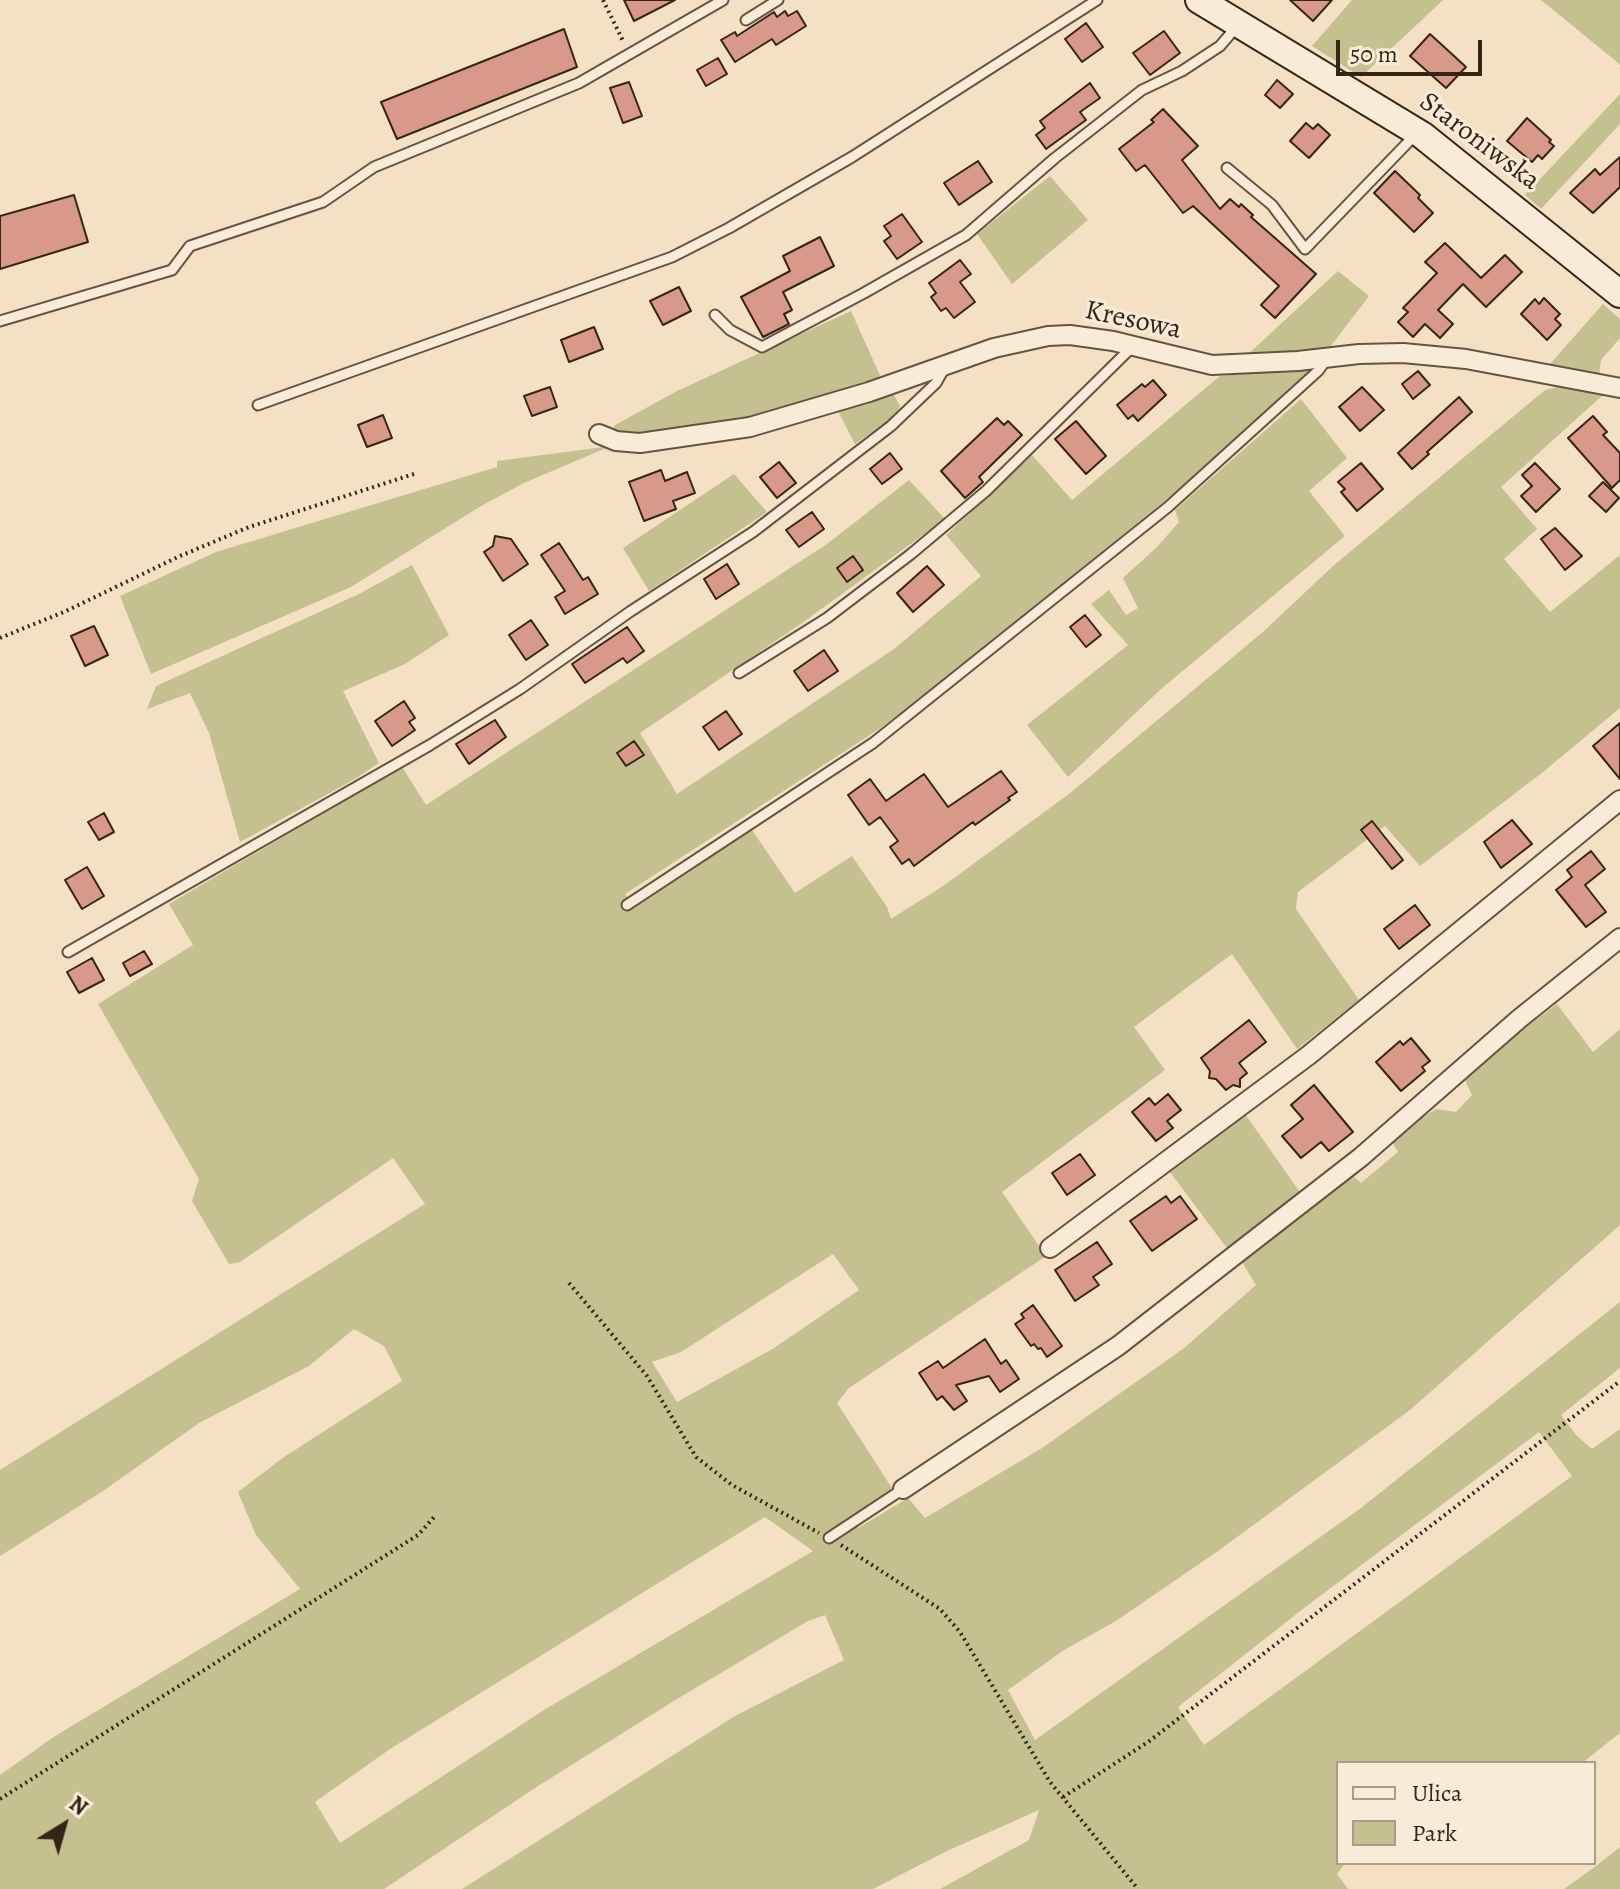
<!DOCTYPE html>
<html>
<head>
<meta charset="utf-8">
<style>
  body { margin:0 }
  #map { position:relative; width:1620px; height:1889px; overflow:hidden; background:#f4e1c4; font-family:Alegreya,serif }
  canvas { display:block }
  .legend { position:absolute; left:1336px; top:1761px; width:260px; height:104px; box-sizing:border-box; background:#f8ecd9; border:2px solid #aa9c8b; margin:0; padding:10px 14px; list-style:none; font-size:24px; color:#362516 }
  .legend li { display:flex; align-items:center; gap:16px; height:40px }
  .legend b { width:40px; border:2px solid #aa9c8b }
  .north { position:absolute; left:24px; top:1785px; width:80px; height:80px; -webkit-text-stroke:6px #f8ecd9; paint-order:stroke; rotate:37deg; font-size:22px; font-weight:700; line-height:32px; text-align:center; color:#362516 }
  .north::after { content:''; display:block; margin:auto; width:28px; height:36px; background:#362516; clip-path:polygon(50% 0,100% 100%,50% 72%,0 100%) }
  .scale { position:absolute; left:1336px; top:40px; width:146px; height:36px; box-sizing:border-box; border:4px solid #362516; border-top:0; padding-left:10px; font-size:24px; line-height:28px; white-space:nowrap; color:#362516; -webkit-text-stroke:6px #f8ecd9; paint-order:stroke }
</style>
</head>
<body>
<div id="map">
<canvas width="1620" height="1889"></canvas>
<ul class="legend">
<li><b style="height:10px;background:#f8ecd9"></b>Ulica</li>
<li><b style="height:22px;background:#c4c08f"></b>Park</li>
</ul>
<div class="north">N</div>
<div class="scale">50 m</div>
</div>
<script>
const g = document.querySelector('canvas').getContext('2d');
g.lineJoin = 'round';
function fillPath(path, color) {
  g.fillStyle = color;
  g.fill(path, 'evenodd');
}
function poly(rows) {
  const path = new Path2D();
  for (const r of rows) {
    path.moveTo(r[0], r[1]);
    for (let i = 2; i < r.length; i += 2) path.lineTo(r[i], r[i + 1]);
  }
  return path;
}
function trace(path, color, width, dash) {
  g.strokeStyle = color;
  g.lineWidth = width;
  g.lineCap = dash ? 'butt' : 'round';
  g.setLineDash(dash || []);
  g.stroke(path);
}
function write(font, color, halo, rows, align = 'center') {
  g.font = font + ' Alegreya,serif';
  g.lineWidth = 6;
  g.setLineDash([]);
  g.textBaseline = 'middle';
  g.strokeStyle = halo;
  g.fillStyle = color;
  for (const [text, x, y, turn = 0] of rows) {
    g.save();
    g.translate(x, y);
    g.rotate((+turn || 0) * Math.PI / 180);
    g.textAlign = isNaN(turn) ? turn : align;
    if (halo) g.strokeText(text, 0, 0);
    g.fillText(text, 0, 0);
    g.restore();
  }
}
fillPath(poly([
  [1352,0,1443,0,1361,77,1312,46],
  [1541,0,1620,0,1620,65,1617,62],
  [1620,94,1620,124,1541,209,1525,195],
  [1050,176,1088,220,1012,284,977,234],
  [1338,271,1369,296,1330,347,1245,357],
  [1603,304,1620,319,1620,338,1601,360,1599,375,1550,364],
  [851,311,882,380,820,403,673,433,611,433,615,425,677,391],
  [1313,368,1177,491,928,692,879,729,625,894,635,908,752,830,795,893,852,856,887,907,891,919,943,886,1069,794,1264,631,1333,566,1545,390,1562,386,1604,394,1501,487,1537,529,1504,559,1550,612,1620,555,1620,708,1543,772,1420,866,1385,826,1298,892,1296,909,1359,1000,1297,1049,1232,954,1134,1027,1165,1070,1002,1192,1046,1256,849,1388,837,1403,892,1488,853,1516,858,1528,908,1498,925,1518,1042,1448,1183,1349,1256,1285,1242,1262,1351,1174,1361,1183,1398,1152,1391,1140,1412,1124,1436,1109,1456,1112,1472,1095,1465,1080,1505,1043,1557,1004,1593,1052,1620,1029,1620,1225,1410,1410,1218,1551,1116,1621,1064,1650,1008,1690,1035,1740,1361,1508,1620,1302,1620,1368,1561,1415,1577,1436,1592,1449,1620,1429,1620,1733,1582,1763,1338,1763,1338,1863,1345,1863,1337,1874,1348,1889,940,1889,1029,1840,1039,1810,947,1851,873,1889,462,1889,735,1716,844,1660,825,1615,808,1621,677,1699,538,1786,384,1889,0,1889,0,1775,55,1736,300,1589,256,1535,238,1492,284,1457,402,1381,384,1346,354,1329,309,1366,199,1423,103,1491,0,1556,0,1470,425,1204,393,1158,240,1262,229,1264,192,1201,199,1179,98,1004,193,945,169,904,402,767,426,805,827,544,909,480,945,519,802,623,640,733,677,794,894,649,981,576,946,535,1032,455,1072,500,1220,376],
  [833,1254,859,1290,774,1348,677,1402,652,1362,681,1352],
  [1539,1432,1572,1476,1204,1745,1178,1707,1308,1605],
  [765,1517,813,1551,544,1710,340,1843,315,1802,390,1749],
  [886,393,894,395,900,406,896,415,855,444,838,411],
  [1301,399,1347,458,1309,491,1345,536,1161,689,1068,777,1027,725,1128,645,1091,604,1109,590,1126,615,1138,608,1123,578,1157,547,1179,522,1175,510],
  [611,446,524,483,481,506,351,587,151,674,120,596,216,552,497,467,497,461],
  [734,474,767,512,649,591,623,548],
  [412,565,449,635,405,664,343,691,379,763,355,779,240,842,209,733,190,693,147,709,156,686,359,594],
  [1245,1114,1302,1195,1229,1251,1170,1172],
  [1620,1847,1620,1889,1564,1889,1596,1866]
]), '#c4c08f');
const building = poly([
  [624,0,675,0,634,21,624,0],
  [1290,0,1332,0,1313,21,1290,0],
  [785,11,788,16,797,11,806,26,776,45,772,39,735,62,721,40,735,32,737,36,774,12,777,17,785,11],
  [1086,23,1103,47,1082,62,1065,39,1086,23],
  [564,29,577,67,397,139,381,102,564,29],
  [1164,31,1180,53,1150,75,1133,53,1164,31],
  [1430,34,1466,67,1446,88,1410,56,1430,34],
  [718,58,727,74,706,86,697,70,718,58],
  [1277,80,1293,94,1280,108,1265,95,1277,80],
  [629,82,642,116,623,123,610,88,629,82],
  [1090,83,1100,98,1080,112,1086,120,1046,149,1036,135,1045,128,1040,121,1090,83],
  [1163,109,1198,146,1182,160,1220,209,1230,199,1239,207,1241,204,1253,215,1251,217,1316,274,1275,318,1261,305,1279,286,1193,206,1183,213,1145,165,1136,171,1119,149,1154,122,1151,120,1163,109],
  [1527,118,1551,140,1549,142,1554,146,1542,159,1538,155,1532,162,1507,141,1527,118],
  [1306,123,1313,129,1318,124,1330,135,1309,158,1290,141,1306,123],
  [1620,157,1620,187,1593,213,1570,193,1595,169,1600,175,1620,157],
  [978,161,992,182,959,205,944,183,978,161],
  [1395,171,1420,195,1418,198,1433,213,1414,232,1374,193,1395,171],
  [74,195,88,242,0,269,0,216,74,195],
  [902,214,922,242,897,259,884,241,891,236,884,226,902,214],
  [820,237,834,266,783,292,792,310,784,314,789,324,763,337,741,297,790,271,783,256,820,237],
  [1445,243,1481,278,1505,255,1522,272,1486,307,1463,284,1438,310,1453,324,1440,338,1425,324,1413,337,1398,322,1408,312,1403,308,1437,273,1425,262,1445,243],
  [960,260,971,274,960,282,975,302,954,318,946,308,941,311,931,297,936,293,929,283,960,260],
  [679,287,691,311,663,325,650,301,679,287],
  [1544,298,1560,314,1555,319,1561,325,1547,340,1521,314,1535,299,1539,304,1544,298],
  [594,327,603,349,569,362,561,340,594,327],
  [1418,371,1430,385,1413,399,1402,384,1418,371],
  [1153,380,1166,395,1138,421,1133,415,1128,419,1117,405,1142,384,1145,387,1153,380],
  [550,387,557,407,532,416,524,396,550,387],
  [1362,387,1384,410,1360,431,1339,407,1362,387],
  [1459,397,1472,412,1427,452,1429,454,1412,469,1398,453,1459,397],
  [383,415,392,438,367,447,358,425,383,415],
  [1593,416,1607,432,1603,435,1620,453,1620,480,1612,488,1568,438,1593,416],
  [997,418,1004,425,1008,421,1022,435,979,477,983,482,965,498,941,471,997,418],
  [1076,421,1106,456,1086,474,1055,439,1076,421],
  [890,453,902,469,882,484,870,469,890,453],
  [779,462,796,483,777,498,760,477,779,462],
  [1361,463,1383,489,1357,511,1341,492,1345,489,1338,482,1361,463],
  [1535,463,1560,489,1536,512,1521,496,1532,486,1522,475,1535,463],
  [661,470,665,481,687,472,695,493,673,501,676,509,644,521,629,482,661,470],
  [1603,482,1619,498,1606,512,1589,496,1603,482],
  [812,512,824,529,799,547,786,530,812,512],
  [1555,528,1582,556,1565,570,1541,539,1555,528],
  [495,536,511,539,528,564,503,581,484,552,493,546,495,536],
  [559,543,583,580,588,577,598,594,565,614,555,597,565,591,541,555,559,543],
  [853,556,863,570,847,582,837,568,853,556],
  [727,564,739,584,716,599,704,579,727,564],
  [927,566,944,585,913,612,897,593,927,566],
  [1085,615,1101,635,1086,647,1070,627,1085,615],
  [531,620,548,645,526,660,509,635,531,620],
  [94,626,108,655,85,666,71,636,94,626],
  [627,627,644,651,627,663,623,658,585,683,572,664,627,627],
  [824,650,838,671,808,691,794,671,824,650],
  [404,701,415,718,409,722,415,730,392,746,375,721,404,701],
  [726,711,742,734,719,750,703,727,726,711],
  [495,720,506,737,469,764,456,744,495,720],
  [1620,723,1620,779,1593,746,1620,723],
  [634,741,644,755,626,766,617,753,634,741],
  [1001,771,1017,792,1008,798,1010,800,975,825,973,822,914,866,909,859,902,864,890,847,898,841,880,817,869,825,848,795,870,779,886,801,924,774,948,807,1001,771],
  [104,813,114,832,99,840,88,822,104,813],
  [1512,820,1532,844,1501,868,1484,842,1512,820],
  [1372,821,1403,860,1392,869,1361,830,1372,821],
  [1591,851,1605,869,1585,885,1606,912,1586,927,1556,890,1572,877,1567,870,1591,851],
  [87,867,104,896,82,909,65,880,87,867],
  [1415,905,1430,925,1399,949,1384,929,1415,905],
  [144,951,152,964,130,976,123,963,144,951],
  [92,958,104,980,79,993,67,972,92,958],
  [1249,1020,1266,1042,1239,1063,1247,1073,1240,1079,1240,1087,1233,1085,1226,1090,1216,1079,1209,1078,1210,1071,1201,1058,1249,1020],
  [1411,1038,1430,1061,1422,1067,1425,1071,1401,1091,1376,1062,1400,1041,1403,1045,1411,1038],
  [1314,1085,1353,1132,1329,1151,1321,1142,1301,1158,1282,1136,1303,1119,1291,1105,1314,1085],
  [1168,1094,1181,1110,1167,1121,1173,1128,1156,1141,1132,1112,1149,1098,1155,1105,1168,1094],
  [1080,1154,1095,1175,1067,1195,1052,1173,1080,1154],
  [1166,1196,1171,1203,1180,1196,1197,1219,1152,1251,1130,1221,1166,1196],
  [1097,1242,1112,1264,1093,1277,1099,1285,1075,1301,1055,1270,1097,1242],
  [1033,1305,1062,1346,1047,1357,1041,1348,1038,1349,1034,1344,1031,1346,1015,1324,1024,1318,1021,1314,1033,1305],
  [985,1339,1001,1364,1006,1360,1019,1379,1000,1392,989,1376,956,1385,967,1401,954,1410,942,1396,937,1400,919,1373,938,1361,943,1368,985,1339]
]);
fillPath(building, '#d89989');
trace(building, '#362516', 2);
const lane = poly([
  [746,20,778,0],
  [1227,168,1272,205,1305,249,1416,134],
  [715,315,730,330,762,347,864,293,966,235,1055,158,1142,90,1182,71,1220,46,1238,25],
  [0,321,172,270,190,246,323,202,374,167,579,83,723,0],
  [258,405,672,257,729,228,852,157,1097,0],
  [739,673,827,618,911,554,986,491,1133,346],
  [627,905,873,743,1168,507,1318,371,1326,360],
  [68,952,430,745,520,689,631,611,753,532,891,426,936,383,944,369],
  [829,1538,903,1489]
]);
const street = poly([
  [599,434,616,441,640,443,750,427,869,392,994,348,1048,336,1070,335,1113,341,1212,365,1298,361,1359,354,1403,353,1466,359,1620,388],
  [1050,1248,1309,1055,1620,800],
  [903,1489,1118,1346,1361,1157,1519,1019,1620,938]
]);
const secondary = poly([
  [1199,0,1422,135,1620,294]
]);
trace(lane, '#665442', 13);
trace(street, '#665442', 22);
trace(secondary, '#362516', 30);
trace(poly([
  [603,0,624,43],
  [0,638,64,612,180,556,249,527,414,474],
  [569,1283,647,1376,696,1457,732,1485,819,1533],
  [841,1545,940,1609,960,1632,1050,1782,1138,1889],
  [1063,1797,1148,1742,1620,1381],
  [0,1799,418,1535,435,1516]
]), '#362516', 4, [2, 4]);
trace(lane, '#f8ecd9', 9);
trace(street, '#f8ecd9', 18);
trace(secondary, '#f8ecd9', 26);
write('28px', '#362516', '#f8ecd9', [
  ["Staroniwska",1479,142,37],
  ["Kresowa",1133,321,12]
]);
</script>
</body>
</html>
